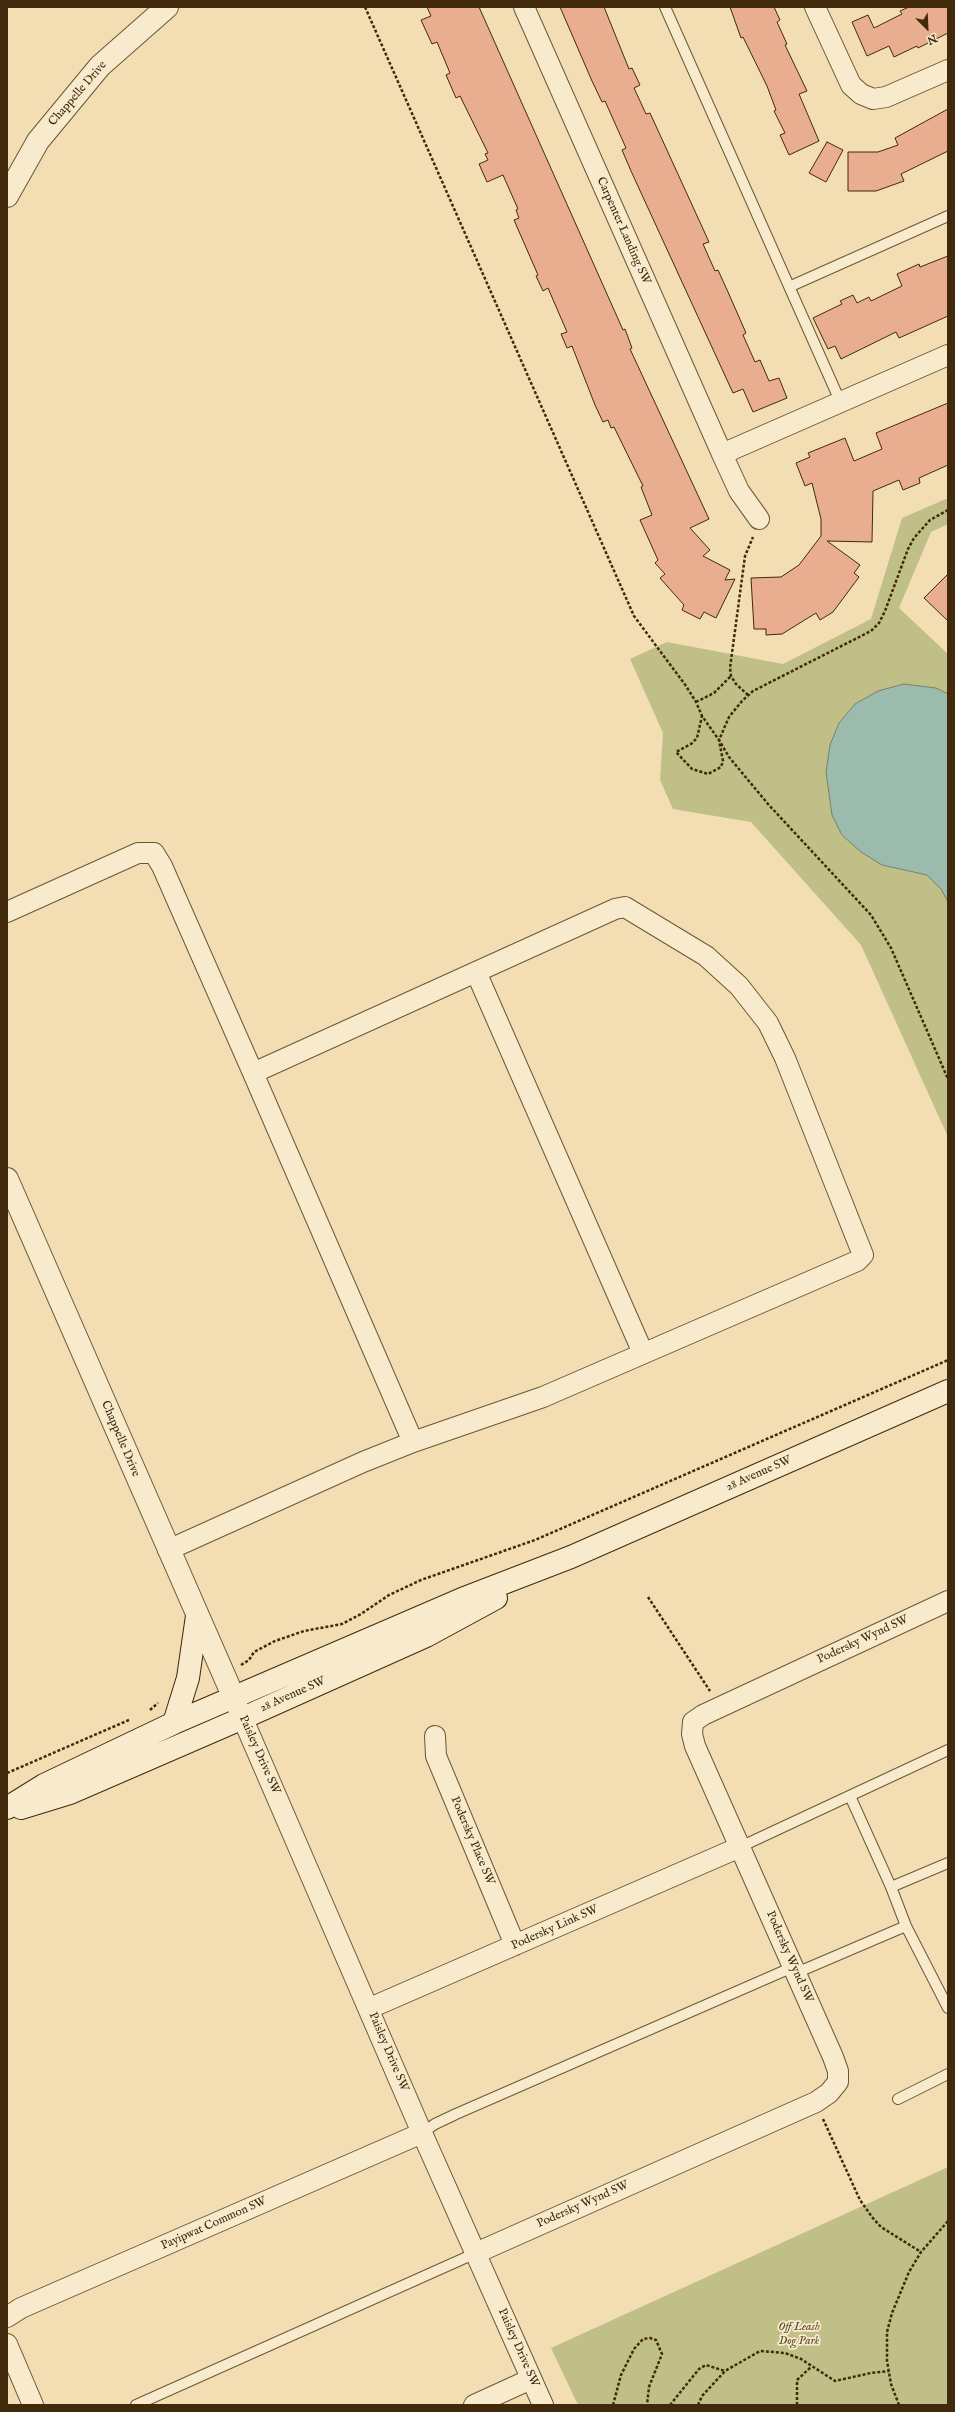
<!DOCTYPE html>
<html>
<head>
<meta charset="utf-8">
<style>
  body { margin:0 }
  #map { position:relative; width:955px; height:2412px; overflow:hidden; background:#f2deb2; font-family:"IM FELL English",serif }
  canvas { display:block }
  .frame { position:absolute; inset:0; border:8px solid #41290b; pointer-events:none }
  .north { position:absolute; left:907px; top:8px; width:40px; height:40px; -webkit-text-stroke:3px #f7eacd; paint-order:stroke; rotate:156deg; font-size:11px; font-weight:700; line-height:16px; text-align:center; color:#41290b }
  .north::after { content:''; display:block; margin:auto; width:14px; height:18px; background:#41290b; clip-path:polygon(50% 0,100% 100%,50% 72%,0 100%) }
</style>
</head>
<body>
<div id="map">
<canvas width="955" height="2412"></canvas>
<div class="frame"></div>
<div class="north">N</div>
</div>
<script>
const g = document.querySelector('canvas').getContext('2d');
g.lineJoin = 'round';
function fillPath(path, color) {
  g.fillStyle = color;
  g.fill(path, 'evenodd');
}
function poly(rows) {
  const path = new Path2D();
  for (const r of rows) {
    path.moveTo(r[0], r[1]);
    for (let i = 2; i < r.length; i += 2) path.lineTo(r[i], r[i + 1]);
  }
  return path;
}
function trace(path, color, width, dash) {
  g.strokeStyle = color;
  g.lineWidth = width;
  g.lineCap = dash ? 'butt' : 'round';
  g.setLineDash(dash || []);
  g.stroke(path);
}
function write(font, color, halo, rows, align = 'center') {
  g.font = font + ' "IM FELL English",serif';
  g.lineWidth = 3.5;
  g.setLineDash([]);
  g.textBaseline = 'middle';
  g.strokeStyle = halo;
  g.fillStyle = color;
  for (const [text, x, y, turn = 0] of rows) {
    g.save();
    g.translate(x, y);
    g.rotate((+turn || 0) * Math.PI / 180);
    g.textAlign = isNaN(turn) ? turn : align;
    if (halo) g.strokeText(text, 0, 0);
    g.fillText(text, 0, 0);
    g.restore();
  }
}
fillPath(poly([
  [948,498,948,524,931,532,899,608,948,654,948,1137,861,945,751,822,673,809,660,780,663,733,630,659,667,642,783,664,871,619,902,518],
  [948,2167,948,2405,578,2405,551,2348]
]), '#c1bf88');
const water = poly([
  [904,684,936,688,948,694,948,902,941,889,927,875,882,865,861,852,842,835,832,815,826,772,830,745,839,723,855,704,878,691,904,684]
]);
fillPath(water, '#9bbcad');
trace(water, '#77816c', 1);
const building = poly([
  [427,7,479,7,623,330,625,329,632,348,630,349,709,519,690,528,710,550,703,556,730,570,725,580,735,579,716,618,704,612,700,619,682,610,684,605,660,578,665,574,655,563,658,560,640,520,652,515,641,487,643,486,614,427,611,428,608,420,603,422,595,405,572,346,567,348,561,334,567,332,548,288,543,291,536,276,538,275,514,220,519,218,516,210,518,209,503,175,487,182,479,164,488,160,485,154,488,153,460,96,456,98,446,75,450,73,437,42,432,44,421,20,431,16,427,7],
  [560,7,604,7,629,69,632,68,640,85,634,88,646,114,650,113,709,242,703,244,715,271,718,270,728,292,746,333,743,335,755,362,760,360,769,381,779,378,787,398,753,412,743,389,733,393,631,171,622,150,626,148,605,101,602,102,592,81,560,7],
  [730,7,774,7,780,20,777,22,787,44,785,45,807,91,799,94,819,141,789,155,780,135,785,133,774,111,776,110,767,86,743,37,741,38,730,7],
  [909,7,948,7,948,33,918,48,917,46,894,57,889,46,867,56,852,22,868,15,874,28,902,14,900,11,909,7],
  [948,109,948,151,901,174,904,181,876,191,848,191,848,152,878,152,898,145,895,138,948,109],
  [827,142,843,150,826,182,809,173,827,142],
  [948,256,948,316,899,338,896,332,841,359,835,346,828,349,813,318,842,304,840,301,853,295,857,303,869,297,871,301,902,286,897,274,919,264,920,267,948,256],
  [948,403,948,465,919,478,920,483,903,490,899,480,873,491,872,542,827,541,860,565,854,573,859,577,833,612,820,620,816,613,782,634,766,635,766,629,754,629,751,578,781,577,799,565,821,536,821,519,812,483,805,486,796,463,810,457,808,453,845,438,854,461,882,449,876,433,948,403],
  [948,574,948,621,924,598,948,574]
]);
fillPath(building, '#e9ae90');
trace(building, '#41290b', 1);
const service = poly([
  [665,7,840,401],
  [791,286,948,216],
  [850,1796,891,1887],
  [740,1847,948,1750],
  [948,1863,891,1887,906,1926,948,2008],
  [796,1973,906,1926],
  [898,2099,948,2074],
  [422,2133,435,2124,456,2114,793,1967],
  [136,2405,476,2253]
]);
const minor = poly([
  [524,7,722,454,948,355],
  [815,7,851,85,861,94,873,99,886,97,948,70],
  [722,454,739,491,759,519],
  [7,912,138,853,154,853,162,866,253,1073],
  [476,972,643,1353],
  [168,1550,363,1462,413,1442,543,1397,857,1261,863,1255,785,1058,768,1023,739,986,706,956,625,907,615,909,253,1073,413,1442],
  [236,1703,422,2133,543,2405],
  [435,1736,436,1756,515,1945],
  [370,2008,740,1847],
  [476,2253,816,2102,829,2093,838,2082,838,2071,833,2057,695,1746,692,1734,693,1722,703,1715,948,1601],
  [7,2317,21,2308,422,2133],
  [7,2344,33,2405],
  [474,2405,531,2379]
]);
const tertiary = poly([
  [7,196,38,141,100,66,167,7],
  [7,1179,234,1698]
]);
const secondary = poly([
  [174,1723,188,1678,197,1616],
  [7,1808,44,1785,174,1723,462,1599,571,1557,948,1391],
  [21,1808,70,1793,243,1718,426,1636,496,1598]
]);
trace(service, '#6d5635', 12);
trace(minor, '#6d5635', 22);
trace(tertiary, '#6d5635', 24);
trace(secondary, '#41290b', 24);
trace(poly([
  [365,7,634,616,686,686,696,702,702,716,719,740,723,761,721,767,708,774,692,769,676,752,691,744,697,738,702,716],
  [948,510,930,520,914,538,908,549,885,611,879,623,871,631,753,691,742,701,729,717,719,740,729,757,768,804,871,915,891,948,948,1079],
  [748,695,736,684,731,676,730,668,745,556,753,537],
  [696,702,714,693,731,676],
  [648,1597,710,1691],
  [241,1665,249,1660,254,1652,275,1641,304,1631,342,1624,361,1614,389,1595,421,1580,535,1540,948,1360],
  [150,1710,158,1703],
  [7,1773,129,1720],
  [823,2119,860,2200,872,2217,881,2227,921,2252],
  [613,2405,621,2375,634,2349,643,2339,650,2338,656,2340,662,2354,649,2387,647,2405],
  [670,2405,699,2369,706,2365,725,2371],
  [698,2405,702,2396,725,2371,760,2351,785,2353,801,2359,835,2381,871,2373,889,2371],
  [797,2405,797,2380,811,2367],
  [899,2405,891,2384,887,2361,887,2332,892,2313,909,2272,921,2252,948,2221]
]), '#41290b', 2.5, [3, 2]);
trace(service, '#f7eacd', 10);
trace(minor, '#f7eacd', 20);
trace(tertiary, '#f7eacd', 22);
trace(secondary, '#f7eacd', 22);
write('12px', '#41290b', '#f7eacd', [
  ["Chappelle Drive",78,94,-49],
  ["Carpenter Landing SW",623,231,66],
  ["Chappelle Drive",120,1439,67],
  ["28 Avenue SW",759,1474,-24],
  ["Podersky Wynd SW",863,1640,-25],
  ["28 Avenue SW",293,1695,-24],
  ["Paisley Drive SW",259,1755,66],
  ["Podersky Place SW",472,1841,67],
  ["Podersky Link SW",555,1928,-24],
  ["Podersky Wynd SW",789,1957,66],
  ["Paisley Drive SW",388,2052,67],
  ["Podersky Wynd SW",583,2205,-24],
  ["Payipwat Common SW",214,2224,-24],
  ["Paisley Drive SW",518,2348,66]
]);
write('italic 12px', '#614e2a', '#f7eacd', [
  ["Off Leash",799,2328],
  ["Dog Park",799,2342]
]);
</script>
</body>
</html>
